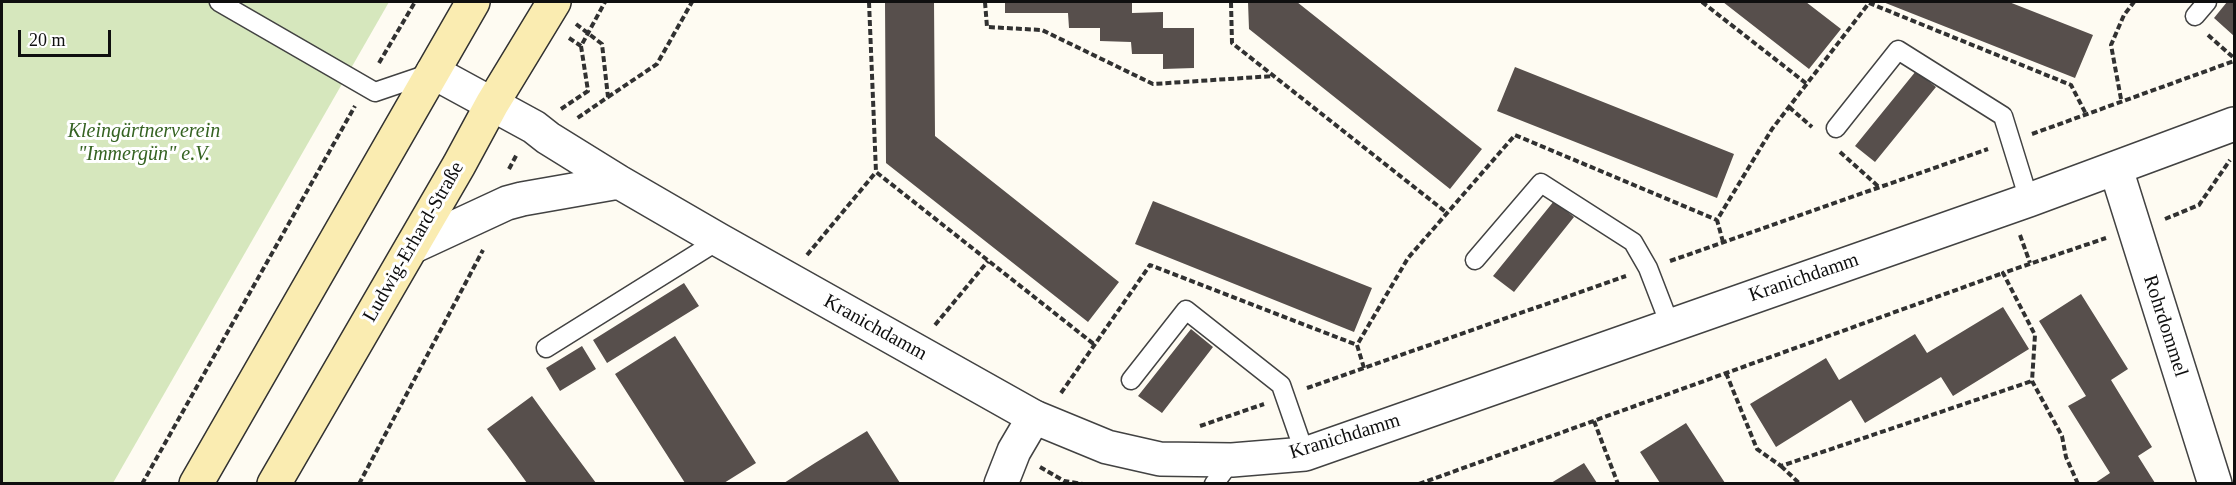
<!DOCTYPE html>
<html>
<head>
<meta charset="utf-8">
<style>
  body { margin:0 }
  #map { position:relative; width:2236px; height:485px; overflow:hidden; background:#fefbf2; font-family:Georgia,serif }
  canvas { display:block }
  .frame { position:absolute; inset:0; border:3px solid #0f0f0f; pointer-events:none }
  .scale { position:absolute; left:18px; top:30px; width:93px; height:27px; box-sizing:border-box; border:3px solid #0f0f0f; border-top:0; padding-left:8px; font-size:18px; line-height:21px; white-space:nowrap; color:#0f0f0f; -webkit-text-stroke:4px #fff; paint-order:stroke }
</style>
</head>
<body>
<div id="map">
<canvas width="2236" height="485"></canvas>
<div class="frame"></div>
<div class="scale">20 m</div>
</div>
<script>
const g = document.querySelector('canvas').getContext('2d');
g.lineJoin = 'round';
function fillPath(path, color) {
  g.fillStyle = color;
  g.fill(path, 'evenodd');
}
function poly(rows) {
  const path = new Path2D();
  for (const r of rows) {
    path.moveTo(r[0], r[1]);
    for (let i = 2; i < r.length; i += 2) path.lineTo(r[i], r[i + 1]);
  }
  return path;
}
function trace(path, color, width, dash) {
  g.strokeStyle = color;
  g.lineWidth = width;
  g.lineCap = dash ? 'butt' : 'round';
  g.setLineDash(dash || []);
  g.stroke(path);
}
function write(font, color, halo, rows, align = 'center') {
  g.font = font + ' Georgia,serif';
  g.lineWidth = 6;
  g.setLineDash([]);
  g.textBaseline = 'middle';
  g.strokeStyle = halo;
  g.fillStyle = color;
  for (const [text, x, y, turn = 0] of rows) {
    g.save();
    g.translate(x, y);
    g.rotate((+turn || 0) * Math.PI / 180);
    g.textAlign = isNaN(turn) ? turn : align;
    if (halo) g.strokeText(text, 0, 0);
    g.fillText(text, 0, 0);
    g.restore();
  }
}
fillPath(poly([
  [2,2,389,2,113,483,2,483]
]), '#d6e7bd');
fillPath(poly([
  [885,2,934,2,935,136,1119,282,1088,322,886,163],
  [1005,2,1132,2,1132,13,1163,12,1163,28,1194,28,1194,68,1163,69,1163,54,1132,54,1131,42,1100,41,1100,28,1069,28,1068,13,1005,13],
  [1248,2,1297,2,1482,149,1450,189,1249,29],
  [1723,2,1806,2,1841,29,1809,69],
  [1883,2,2009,2,2093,35,2075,78],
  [2227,2,2234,2,2234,36,2214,18],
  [1515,67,1734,154,1717,198,1497,111],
  [1916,71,1936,87,1875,162,1855,146],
  [1153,201,1372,288,1354,332,1135,244],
  [1554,201,1574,217,1514,292,1493,276],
  [684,283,699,306,607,363,593,340],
  [2081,294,2128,369,2111,380,2152,447,2138,456,2155,483,2095,483,2110,473,2068,406,2086,396,2039,321],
  [2003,307,2029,349,1953,396,1941,377,1865,423,1851,400,1776,447,1750,404,1826,358,1839,380,1915,334,1927,353],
  [1191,329,1213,347,1162,413,1138,396],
  [675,336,756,463,724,483,685,483,615,374],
  [582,346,596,369,560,391,546,368],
  [532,396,550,421,596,483,527,483,506,454,487,429],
  [1686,423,1725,483,1660,483,1640,452],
  [867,431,900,483,784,483,815,463],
  [1584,463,1597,483,1551,483]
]), '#574f4c');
const service = poly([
  [219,2,375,92,431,73],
  [2195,16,2207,2],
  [1836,128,1898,50,2003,116,2029,200],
  [1475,260,1541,183,1633,242,1648,268,1670,325],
  [546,348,719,240],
  [1131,380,1186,310,1281,385,1305,454],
  [1214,484,1232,460]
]);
const minor = poly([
  [2116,169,2215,484],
  [1001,484,1014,451,1034,417]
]);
const tertiary = poly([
  [433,72,534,127,548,138,619,182,719,240,1034,417,1107,447,1160,459,1232,460,1305,454,2029,200,2234,124],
  [412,247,507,203,522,199,619,182]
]);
const secondary = poly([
  [196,484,473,2],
  [274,484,459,165,492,104,554,2]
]);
trace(service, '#424242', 21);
trace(minor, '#424242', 36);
trace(tertiary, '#424242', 36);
trace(secondary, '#313131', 36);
trace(poly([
  [869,2,876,172,1095,345],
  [985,2,987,27,1042,30,1153,84,1274,76],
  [1231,2,1232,43,1447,213],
  [1702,2,1807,84],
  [576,24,602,44,608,97,576,119],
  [2208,35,2234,58],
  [569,38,581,46],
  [379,63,415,2],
  [608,97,657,64,692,2],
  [2121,99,2111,45,2124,15,2134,2],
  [1789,107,1812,127],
  [561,109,588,91,581,46,605,2],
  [2032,134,2234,61],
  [1840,152,1880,188],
  [509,169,517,154],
  [2165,219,2199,205,2230,160],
  [2020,235,2030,263],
  [1723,242,1717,220,1772,129,1869,3,2071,85,2086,114],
  [807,255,876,172],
  [1670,261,1988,149],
  [935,325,988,261],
  [1364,368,1357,345,1408,258,1515,135,1717,220],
  [1726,373,1757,449,1781,466,2032,381],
  [1307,388,1626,276],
  [1061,393,1150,265,1357,345],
  [1594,421,1618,484],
  [1200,426,1264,404],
  [1781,466,1800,484],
  [1040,467,1064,481,1083,484],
  [142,484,355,106],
  [359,484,483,250],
  [1419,484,2003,273],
  [2078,484,2066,457,2062,436,2032,381,2035,335,2003,273,2106,238]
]), '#313131', 4, [6, 3]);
trace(service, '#fff', 18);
trace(minor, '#fff', 33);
trace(tertiary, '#fff', 33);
trace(secondary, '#faecb1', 33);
write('italic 20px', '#356322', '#fff', [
  ["Kleingärtnerverein",144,132],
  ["\"Immergün\" e.V.",144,155]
]);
write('20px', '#0f0f0f', '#fff', [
  ["Ludwig-Erhard-Straße",414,242,-60],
  ["Kranichdamm",1804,278,-19],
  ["Rohrdommel",2165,326,72],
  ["Kranichdamm",875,328,29],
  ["Kranichdamm",1345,437,-17]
]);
</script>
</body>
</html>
